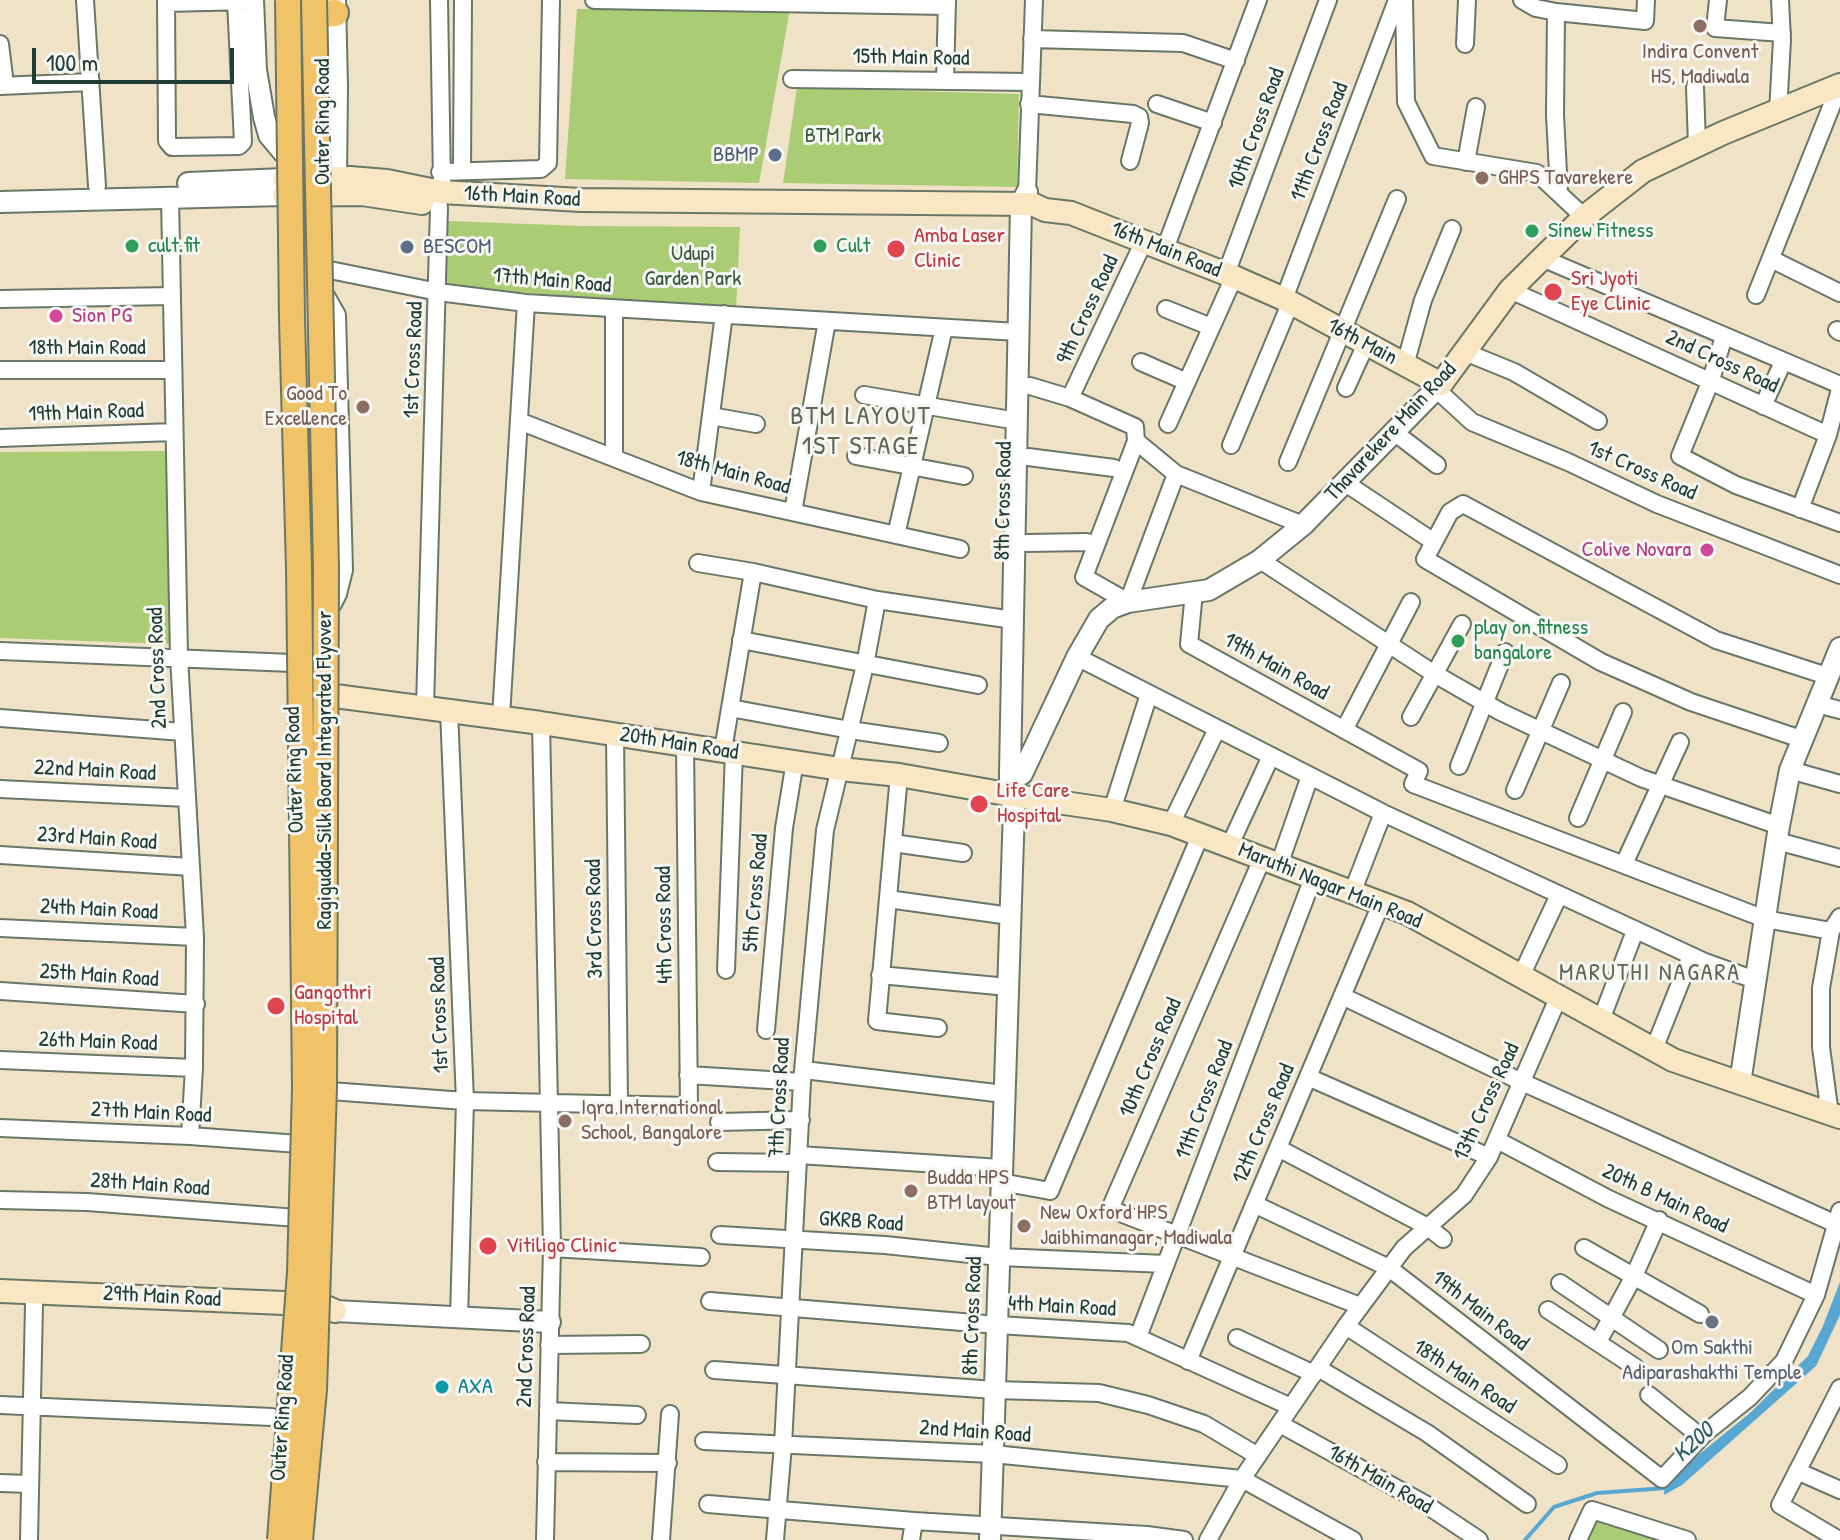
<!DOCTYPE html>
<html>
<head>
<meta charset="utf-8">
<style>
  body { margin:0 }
  #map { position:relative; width:1840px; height:1540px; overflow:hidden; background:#f0e2c6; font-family:"Patrick Hand",sans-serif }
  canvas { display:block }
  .scale { position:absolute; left:32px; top:48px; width:202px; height:36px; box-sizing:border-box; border:4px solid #1f3d34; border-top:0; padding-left:10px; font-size:24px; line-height:28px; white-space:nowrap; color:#1f3d34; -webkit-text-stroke:6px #f6f6f2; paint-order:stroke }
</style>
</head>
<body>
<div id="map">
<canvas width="1840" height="1540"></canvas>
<div class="scale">100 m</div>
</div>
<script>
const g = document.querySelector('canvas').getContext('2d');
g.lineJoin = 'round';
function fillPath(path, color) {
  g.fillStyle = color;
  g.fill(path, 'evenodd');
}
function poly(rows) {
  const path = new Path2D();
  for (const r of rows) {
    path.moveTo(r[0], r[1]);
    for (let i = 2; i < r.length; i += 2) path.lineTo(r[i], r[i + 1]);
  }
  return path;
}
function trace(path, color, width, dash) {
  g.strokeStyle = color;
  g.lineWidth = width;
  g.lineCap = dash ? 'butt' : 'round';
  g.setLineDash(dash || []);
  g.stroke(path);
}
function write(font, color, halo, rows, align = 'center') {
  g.font = font + ' "Patrick Hand",sans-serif';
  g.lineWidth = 6;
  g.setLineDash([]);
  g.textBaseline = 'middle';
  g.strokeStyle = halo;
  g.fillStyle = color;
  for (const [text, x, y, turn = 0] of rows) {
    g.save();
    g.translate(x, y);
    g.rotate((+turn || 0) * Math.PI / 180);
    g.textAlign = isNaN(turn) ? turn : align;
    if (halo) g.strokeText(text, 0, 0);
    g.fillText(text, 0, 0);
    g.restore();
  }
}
fillPath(poly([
  [577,9,790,9,759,183,565,179],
  [797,88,1019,94,1017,187,783,183],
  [448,221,581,226,740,227,736,310,445,286],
  [170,451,171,644,0,638,0,452],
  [1593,1512,1672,1540,1583,1540]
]), '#aacc74');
fillPath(poly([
  [1840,1282,1840,1315,1816,1366,1682,1485,1664,1495,1665,1482,1750,1413,1808,1356,1823,1326]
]), '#58a7d2');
trace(poly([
  [1525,1540,1554,1507,1597,1493,1666,1488]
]), '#58a7d2', 4);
const minor = poly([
  [85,0,97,186],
  [166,0,167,141,172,147,239,146,243,142,236,2],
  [439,0,442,182],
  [594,0,947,6],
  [1404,0,1406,102,1433,156,1537,173,1584,217],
  [1522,0,1536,8,1556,12,1645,21,1646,0],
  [1718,0,1715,28,1782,33],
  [166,3,247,1],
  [1556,12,1555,115,1559,192],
  [1032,39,1183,43,1236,61],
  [0,44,5,85],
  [1465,44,1467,0],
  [792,79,1030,82],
  [945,81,947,0],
  [0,86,91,82],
  [1695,87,1697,145],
  [1029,104,1133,114,1139,117,1140,123,1130,161],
  [1157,104,1213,123],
  [1778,113,1782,40,1780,0],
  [1466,162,1476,107],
  [462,170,463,0],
  [440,172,541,169,548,163,551,0],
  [1027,192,1034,0],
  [170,197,179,657,195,937,194,1068,190,1136],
  [1165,249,1258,0],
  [1542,258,1840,385],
  [1771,259,1840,293],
  [325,269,438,292,526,303,1018,332],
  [1226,274,1328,0],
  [1510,290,1828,435],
  [325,294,337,315,344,570,338,594,333,604],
  [1756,295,1840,85],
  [0,299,172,296],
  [1284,299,1397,0],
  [1166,309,1211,327],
  [1837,330,1840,332],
  [1724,336,1711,380,1680,456,1736,485,1840,523],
  [1465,352,1514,372,1598,421],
  [1141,362,1187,382],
  [1405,365,1423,300,1452,229],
  [0,370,173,370],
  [1030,386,1070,398,1135,427,1136,441,1176,474,1303,525],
  [1346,388,1366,344],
  [1436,389,1472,422,1568,462,1657,504,1840,575],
  [864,395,1017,421],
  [1070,398,1144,241],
  [1763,406,1783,362],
  [711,416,756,424],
  [519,421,701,492,960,549],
  [1168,424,1234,277],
  [1394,432,1437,465],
  [0,438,174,432],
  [1136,441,1084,577,1128,602,1176,474],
  [1231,445,1290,304],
  [856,456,964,476],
  [1028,457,1114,468],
  [614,458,614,309],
  [1288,462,1397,199],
  [1344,482,1434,542],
  [701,492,724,314],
  [1800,509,1828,435,1840,389],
  [793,512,827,321],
  [896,535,944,328],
  [1027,543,1087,542],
  [1260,560,1433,673,1501,712,1641,778,1779,826],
  [698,563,753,572,877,600,1013,620],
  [1194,592,1189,644,1419,771,1413,784,1765,919,1831,931],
  [741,640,978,685],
  [0,651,292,663],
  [1077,657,1383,813,1705,962,1755,980],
  [1817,704,1840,710],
  [425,707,439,207],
  [730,708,850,730,939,743],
  [449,710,465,1101,459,1318],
  [501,717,526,303],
  [1411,717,1462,624],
  [0,718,183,732],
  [541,723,552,1248,545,1540],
  [1344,730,1411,602],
  [615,734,619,1104],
  [1801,739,1691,702,1601,662,1425,559,1450,512,1463,504,1716,640,1827,676],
  [723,750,753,572],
  [1459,766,1505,652],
  [1790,770,1840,784],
  [899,775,877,1021,938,1028],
  [0,789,187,798],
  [1515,790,1561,683],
  [1112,810,1149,694],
  [1578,818,1623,712],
  [1171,824,1217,729],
  [1777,841,1840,858],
  [893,843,963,853],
  [1229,847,1271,756],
  [0,855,191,867],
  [1262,859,1110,1209,1360,1306],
  [1624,864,1680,742],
  [1279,865,1310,776],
  [1352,893,1383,813],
  [888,899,1010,916],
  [0,928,195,937],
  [726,970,734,752],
  [880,975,1008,987],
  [1521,976,1559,895],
  [0,991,196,1004],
  [1342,996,1522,1082,1836,1224],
  [1601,1020,1635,931],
  [766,1030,784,828,795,761],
  [1654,1049,1691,956],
  [0,1060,194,1068],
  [804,1070,1004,1094],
  [688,1075,802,1082],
  [1308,1077,1489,1157],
  [330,1091,465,1101,689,1106,685,745],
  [1830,1115,1821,1047,1821,988,1831,931,1840,917],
  [719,1122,801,1120],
  [0,1128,190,1136,299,1144],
  [1497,1140,1609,1199,1816,1295],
  [1278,1148,1428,1227,1443,1239],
  [799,1155,1001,1168],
  [717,1162,798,1163],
  [1001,1182,1050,1191,1200,836],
  [0,1200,87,1202,297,1218],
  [1254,1204,1389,1268,1662,1479,1704,1434,1750,1397,1784,1361,1816,1295,1840,1211],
  [720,1235,885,1245,999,1257,1166,1264],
  [552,1248,701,1257],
  [1584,1248,1700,1314],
  [1560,1283,1659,1350],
  [710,1301,998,1325,1128,1333,1291,1407],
  [1548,1310,1635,1367],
  [1346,1326,1558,1465],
  [1138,1337,1313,878],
  [1237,1338,1314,1374],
  [1598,1342,1634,1276,1659,1220],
  [549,1345,641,1344],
  [1188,1361,1381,904],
  [1318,1368,1427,1433,1527,1504],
  [714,1370,995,1390,1099,1393,1148,1405,1204,1424,1258,1456],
  [1649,1395,1701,1437],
  [0,1405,272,1417],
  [548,1411,637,1415],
  [1280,1424,1425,1504,1479,1540],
  [704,1441,993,1454,1242,1479,1353,1540],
  [546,1462,668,1463],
  [1797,1471,1840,1490],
  [0,1483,30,1484],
  [708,1504,914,1521,1147,1535,1184,1540],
  [29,1540,34,1304],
  [661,1540,670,1414],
  [775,1540,783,1445,802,1082,825,830,865,665,877,600],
  [911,1540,914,1521],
  [1208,1540,1242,1479,1346,1326,1404,1248,1464,1195,1489,1157,1559,996],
  [1578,1540,1592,1510,1687,1540],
  [1839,1540,1780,1505,1840,1388]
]);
const tertiary = poly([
  [253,0,256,70,264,117,269,135,284,153],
  [335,0,337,86],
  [322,67,337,86,336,178],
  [188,183,284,179],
  [0,202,284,195],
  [1022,774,1077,657,1099,619,1112,608,1128,602,1209,590,1260,560,1303,525,1441,384],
  [1740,1083,1779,826,1790,770,1840,648],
  [335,1311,550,1322],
  [990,1540,1014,809,1010,795,1010,772,1021,204,1027,192]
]);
const secondary = poly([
  [284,179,350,178,387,181,441,192,581,200,1032,204,1045,210,1071,213,1234,277,1284,299,1441,384,1510,290,1584,217,1643,171,1723,133,1840,85],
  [284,195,362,194,422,203],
  [335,696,541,723,840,769,899,775,1023,797,1112,810,1171,824,1407,913,1673,1060,1840,1117],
  [0,1291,284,1303,324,1306,335,1311]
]);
const trunk = poly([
  [322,14,335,13]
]);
trace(minor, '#687767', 20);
trace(tertiary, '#687767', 24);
trace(secondary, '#687767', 26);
trace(trunk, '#687767', 30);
trace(minor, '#fff', 16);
trace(tertiary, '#fff', 20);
trace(secondary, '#f9e7c3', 22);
trace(trunk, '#f1c369', 26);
trace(poly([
  [285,1540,305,1273,311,1086,308,569,298,319,295,0]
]), '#1f3d34', 4);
const primaryBridge = poly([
  [280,1540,300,1272,305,1088,299,568,292,319,288,0],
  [300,1540,314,1390,324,1088,326,567,314,0]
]);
trace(primaryBridge, '#687767', 28, []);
trace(primaryBridge, '#f1c369', 24);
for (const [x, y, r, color] of [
  [1700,26,8,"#8d6e63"],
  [775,155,8,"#5c6f8a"],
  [1482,178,8,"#8d6e63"],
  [1532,231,8,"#2e9e5b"],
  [132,246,8,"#2e9e5b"],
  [820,246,8,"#2e9e5b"],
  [407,247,8,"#5c6f8a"],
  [896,249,10,"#e0444e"],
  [1553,292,10,"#e0444e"],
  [56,316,8,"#d1479c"],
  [363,407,8,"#8d6e63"],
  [1707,550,8,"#d1479c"],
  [1458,641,8,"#2e9e5b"],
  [979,804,10,"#e0444e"],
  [276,1006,10,"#e0444e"],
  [565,1121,8,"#8d6e63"],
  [911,1191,8,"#8d6e63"],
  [1024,1226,8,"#8d6e63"],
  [488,1246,10,"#e0444e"],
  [1712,1322,8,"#6b7280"],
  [442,1387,8,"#0f9aa8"]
]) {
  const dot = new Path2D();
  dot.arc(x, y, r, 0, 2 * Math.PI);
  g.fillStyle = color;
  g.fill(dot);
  trace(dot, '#f6f6f2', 3);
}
write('22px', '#785e54', '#f6f6f2', [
  ["Indira Convent",1700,52,"center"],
  ["HS, Madiwala",1700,77,"center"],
  ["GHPS Tavarekere",1498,178],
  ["Good To",347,394,"right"],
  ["Excellence",347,419,"right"],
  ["Iqra International",581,1108],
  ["School, Bangalore",581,1133],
  ["Budda HPS",927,1178],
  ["BTM layout",927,1203],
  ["New Oxford HPS",1040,1213],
  ["Jaibhimanagar, Madiwala",1040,1238]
], 'left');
write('22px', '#1f3d34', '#f6f6f2', [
  ["15th Main Road",911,58,1],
  ["Outer Ring Road",323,122,-90],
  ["10th Cross Road",1257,129,-70],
  ["11th Cross Road",1320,142,-69],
  ["16th Main Road",522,197,3],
  ["16th Main Road",1166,250,22],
  ["17th Main Road",552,281,5],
  ["9th Cross Road",1088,310,-65],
  ["16th Main",1362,342,28],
  ["18th Main Road",87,348],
  ["1st Cross Road",414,360,-88],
  ["2nd Cross Road",1722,362,25],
  ["19th Main Road",86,413,-2],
  ["Thavarekere Main Road",1391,432,-47],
  ["1st Cross Road",1642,471,24],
  ["18th Main Road",733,473,15],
  ["8th Cross Road",1004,501,-89],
  ["19th Main Road",1276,667,29],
  ["2nd Cross Road",158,668,-92],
  ["20th Main Road",679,744,9],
  ["Outer Ring Road",295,770,-92],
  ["Ragigudda-Silk Board Integrated Flyover",325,770,-90],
  ["22nd Main Road",95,771,3],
  ["23rd Main Road",97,839,4],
  ["Maruthi Nagar Main Road",1330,886,22],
  ["5th Cross Road",756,893,-85],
  ["24th Main Road",99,910,3],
  ["3rd Cross Road",595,919,-91],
  ["4th Cross Road",665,925,-91],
  ["25th Main Road",99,976,4],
  ["1st Cross Road",440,1015,-92],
  ["26th Main Road",98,1042,2],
  ["10th Cross Road",1151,1058,-67],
  ["7th Cross Road",780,1098,-87],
  ["11th Cross Road",1205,1100,-69],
  ["13th Cross Road",1487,1102,-65],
  ["27th Main Road",151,1113,3],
  ["12th Cross Road",1264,1124,-67],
  ["28th Main Road",150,1185,4],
  ["20th B Main Road",1665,1199,25],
  ["GKRB Road",861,1222,4],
  ["29th Main Road",162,1297,3],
  ["4th Main Road",1062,1307,3],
  ["19th Main Road",1480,1311,38],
  ["8th Cross Road",973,1316,-88],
  ["2nd Cross Road",527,1347,-88],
  ["18th Main Road",1464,1377,33],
  ["Outer Ring Road",283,1418,-86],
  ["2nd Main Road",975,1432,4],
  ["16th Main Road",1380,1480,30]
]);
write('22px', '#3b5a41', '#f6f6f2', [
  ["BTM Park",843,136],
  ["Udupi",693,254],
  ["Garden Park",693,279]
]);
write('22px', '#4e5e75', '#f6f6f2', [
  ["BBMP",759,155],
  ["BESCOM",423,247,"left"]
], 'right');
write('22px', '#27864d', '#f6f6f2', [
  ["Sinew Fitness",1548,231],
  ["cult.fit",148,246],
  ["Cult",836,246],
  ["play on fitness",1474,628],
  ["bangalore",1474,653]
], 'left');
write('22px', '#be3a42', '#f6f6f2', [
  ["Amba Laser",914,236],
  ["Clinic",914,261],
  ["Sri Jyoti",1571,279],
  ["Eye Clinic",1571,304],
  ["Life Care",997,791],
  ["Hospital",997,816],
  ["Gangothri",294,993],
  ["Hospital",294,1018],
  ["Vitiligo Clinic",506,1246]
], 'left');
write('22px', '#b23c85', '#f6f6f2', [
  ["Sion PG",72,316],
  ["Colive Novara",1691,550,"right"]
], 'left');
write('22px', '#5b616d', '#f6f6f2', [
  ["Om Sakthi",1712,1348],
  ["Adiparashakthi Temple",1712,1373]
]);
write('22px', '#0d838f', '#f6f6f2', [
  ["AXA",458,1387]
], 'left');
g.letterSpacing = '2px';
write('24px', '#5e6654', '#f6f6f2', [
  ["MARUTHI NAGARA",1650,974]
]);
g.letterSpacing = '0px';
write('italic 24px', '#305d63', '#f6f6f2', [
  ["K200",1694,1443,-42]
]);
g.letterSpacing = '2px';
write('26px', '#5e6654', '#f6f6f2', [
  ["BTM LAYOUT",861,417],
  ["1ST STAGE",861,447]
]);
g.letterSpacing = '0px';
</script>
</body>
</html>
